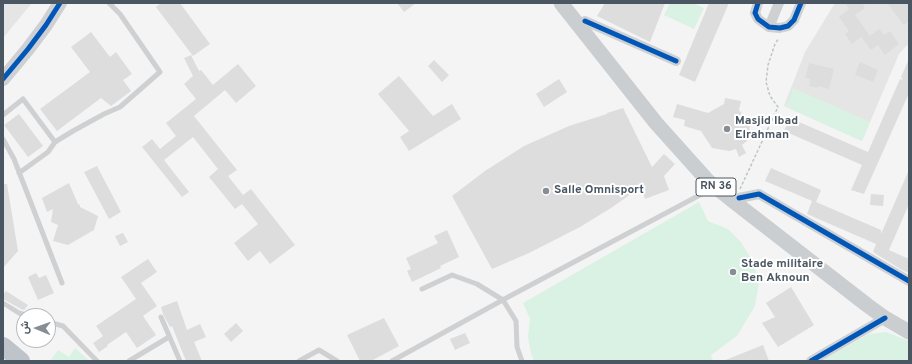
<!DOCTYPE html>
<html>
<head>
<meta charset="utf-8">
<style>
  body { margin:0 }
  #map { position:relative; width:912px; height:364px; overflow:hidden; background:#f4f4f4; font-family:Overpass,Vazirmatn,sans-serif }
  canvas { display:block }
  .frame { position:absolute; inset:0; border:4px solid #4a5661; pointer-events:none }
  .north { position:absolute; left:16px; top:308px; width:40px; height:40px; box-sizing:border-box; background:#fff; border:1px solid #b7bbc0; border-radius:50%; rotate:272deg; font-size:11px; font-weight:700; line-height:16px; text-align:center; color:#4a5661 }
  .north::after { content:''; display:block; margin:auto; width:14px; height:18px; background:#868d94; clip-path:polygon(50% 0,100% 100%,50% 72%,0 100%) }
</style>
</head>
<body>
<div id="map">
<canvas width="912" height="364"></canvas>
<div class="frame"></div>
<div class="north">ش</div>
</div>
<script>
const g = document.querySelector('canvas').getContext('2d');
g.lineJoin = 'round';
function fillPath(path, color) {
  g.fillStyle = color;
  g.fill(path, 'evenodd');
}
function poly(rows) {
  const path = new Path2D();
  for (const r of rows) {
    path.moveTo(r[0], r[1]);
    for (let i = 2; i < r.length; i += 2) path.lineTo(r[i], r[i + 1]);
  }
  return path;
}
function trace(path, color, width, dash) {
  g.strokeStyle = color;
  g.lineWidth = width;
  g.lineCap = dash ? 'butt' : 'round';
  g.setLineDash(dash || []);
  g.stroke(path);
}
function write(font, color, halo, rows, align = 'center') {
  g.font = font + ' Overpass,sans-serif';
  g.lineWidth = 4;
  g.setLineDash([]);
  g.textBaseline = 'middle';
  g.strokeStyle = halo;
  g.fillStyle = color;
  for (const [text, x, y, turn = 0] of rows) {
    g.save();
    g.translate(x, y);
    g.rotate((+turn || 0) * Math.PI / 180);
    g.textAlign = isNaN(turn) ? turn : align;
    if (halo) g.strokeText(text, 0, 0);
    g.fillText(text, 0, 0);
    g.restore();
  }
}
fillPath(poly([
  [3,3,32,3,3,38],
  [835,3,909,3,909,43,899,54,862,141,784,106,805,52]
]), '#e6e5e6');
fillPath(poly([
  [670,3,693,3,704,8,694,29,664,15],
  [793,88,870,122,862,141,784,106,786,106],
  [699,202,708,221,728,229,741,242,753,262,759,283,755,306,737,336,711,355,713,361,534,361,531,354,528,337,530,319,523,303],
  [886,332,909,341,909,361,821,361,869,334],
  [75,348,90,361,50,361,58,350,69,357]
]), '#d9f2e3');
fillPath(poly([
  [161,3,180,3,210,44,193,56,156,7],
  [397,3,416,3,404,12],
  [605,3,665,3,650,42,597,16],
  [709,3,729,3,695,82,679,75],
  [845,3,862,3,865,8,855,15,870,36,879,29,884,35,890,31,899,44,885,55,878,45,871,50,861,37,852,44,845,34,849,31,839,17,849,9],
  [887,3,909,3,909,21,904,25],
  [91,32,110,57,116,52,132,74,123,80,131,91,111,106,101,98,57,131,40,109,90,72,71,47],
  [191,55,199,71,201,70,213,85,238,64,256,86,236,103,225,90,194,116,237,170,228,176,243,195,251,189,295,245,270,264,260,251,248,261,234,243,258,224,242,204,235,209,209,177,218,169,193,137,164,160,189,192,182,197,142,147,152,139,160,149,176,136,166,123,196,99,184,84,193,76,184,58],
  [909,59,909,93,864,194,851,190,862,165,784,131,790,118,868,152,900,79,903,80,901,77],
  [434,60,449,75,442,82,428,66],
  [860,62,878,70,873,82,855,75],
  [809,63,834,69,829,89,818,86,818,88,809,86,810,79,805,78],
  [399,76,433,116,452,104,461,119,409,151,400,137,409,131,378,94],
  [559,79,567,92,544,107,536,94],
  [725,98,741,101,739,110,750,125,747,141,742,145,746,153,739,157,736,149,729,151,712,148,701,131,684,126,685,120,673,117,677,104,708,113,724,104],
  [623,108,652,167,664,154,675,164,664,176,669,190,645,199,641,187,611,208,580,227,529,253,492,269,452,196,485,171,524,146,569,126,607,114,607,113],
  [19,114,43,146,28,157,4,125],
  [97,166,121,212,109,219,84,172],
  [771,168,821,190,816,202,881,230,881,234,909,170,909,204,889,250,909,259,909,273,902,270,873,252,876,244,807,214,812,201,765,181],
  [69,183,78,204,80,205,80,207,98,216,94,230,68,245,53,241,58,225,51,222,53,209,47,212,42,198],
  [3,184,7,184,18,251,3,268],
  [871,194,884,195,883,206,870,205],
  [447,230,459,257,440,266,441,268,412,282,407,271,411,269,406,258,438,243,434,236],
  [123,233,128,242,120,246,115,236],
  [148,259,157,272,141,283,157,306,143,316,156,335,137,348,126,332,107,345,108,346,99,352,93,343,103,336,96,326,136,299,121,277],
  [36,273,39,278,46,275,54,293,38,300,28,277],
  [791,287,814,325,778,347,762,323,775,317,766,303],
  [6,291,28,305,24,310,21,309,3,299,3,295],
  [177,301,187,330,200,324,206,337,194,342,202,361,186,361,172,326,170,327,163,314,161,307],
  [384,318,399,346,371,361,360,361,347,335],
  [236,323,243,331,231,342,224,334],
  [465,333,470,343,455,350,450,339],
  [763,345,769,361,723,361]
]), '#ddddde');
trace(poly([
  [740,189,778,107,770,96,766,82,768,65,775,44,779,38]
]), '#bcc7c4', 1.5, [3, 2]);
trace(poly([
  [3,115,23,99,55,142],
  [3,139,14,159,62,283],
  [19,173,48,152,55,142,73,131,104,114,120,107,160,72,120,14,109,3],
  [422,289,452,275,477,284,503,300,516,321,517,347,522,361],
  [3,303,19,313,29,316],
  [161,317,180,361],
  [48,322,63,326,97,361],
  [129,361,169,337],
  [299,361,319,350,337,361],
  [392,361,510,296,713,188]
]), '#ced0d2', 5);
trace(poly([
  [758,3,755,13,758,19,769,27,780,28,788,26,794,20,801,3],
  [585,21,676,61],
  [769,27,779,3],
  [739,198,759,194,909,281],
  [811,361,885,318]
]), '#ced0d2', 10);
trace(poly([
  [3,79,28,49,46,25,60,3]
]), '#ced0d4', 14);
trace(poly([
  [561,3,656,123,708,181,733,201,867,305,885,318,909,332]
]), '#caced1', 15);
trace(poly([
  [3,346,21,361]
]), '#bec4c9', 18);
trace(poly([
  [758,3,755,13,758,19,769,27,780,28,788,26,794,20,801,3],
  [585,21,676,61],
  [3,79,28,49,46,25,60,3],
  [739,198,759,194,909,281],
  [811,361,885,318]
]), '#0057b8', 5);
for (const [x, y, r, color] of [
  [727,129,4,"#868d94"],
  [546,191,4,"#868d94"],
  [733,272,4,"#868d94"]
]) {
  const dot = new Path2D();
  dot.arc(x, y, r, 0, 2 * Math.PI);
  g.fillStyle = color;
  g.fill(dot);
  trace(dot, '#fff', 1.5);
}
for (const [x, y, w] of [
  [716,187,40]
]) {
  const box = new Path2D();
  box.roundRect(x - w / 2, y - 9, w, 18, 3);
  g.fillStyle = '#fff';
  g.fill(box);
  trace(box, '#4a5661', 1);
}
write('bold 11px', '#4a5661', null, [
  ["RN 36",716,187]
]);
write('bold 12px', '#4a5661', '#fff', [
  ["Masjid Ibad",735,122],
  ["Elrahman",735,136],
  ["Salle Omnisport",554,191],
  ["Stade militaire",741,265],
  ["Ben Aknoun",741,279]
], 'left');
</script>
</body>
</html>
